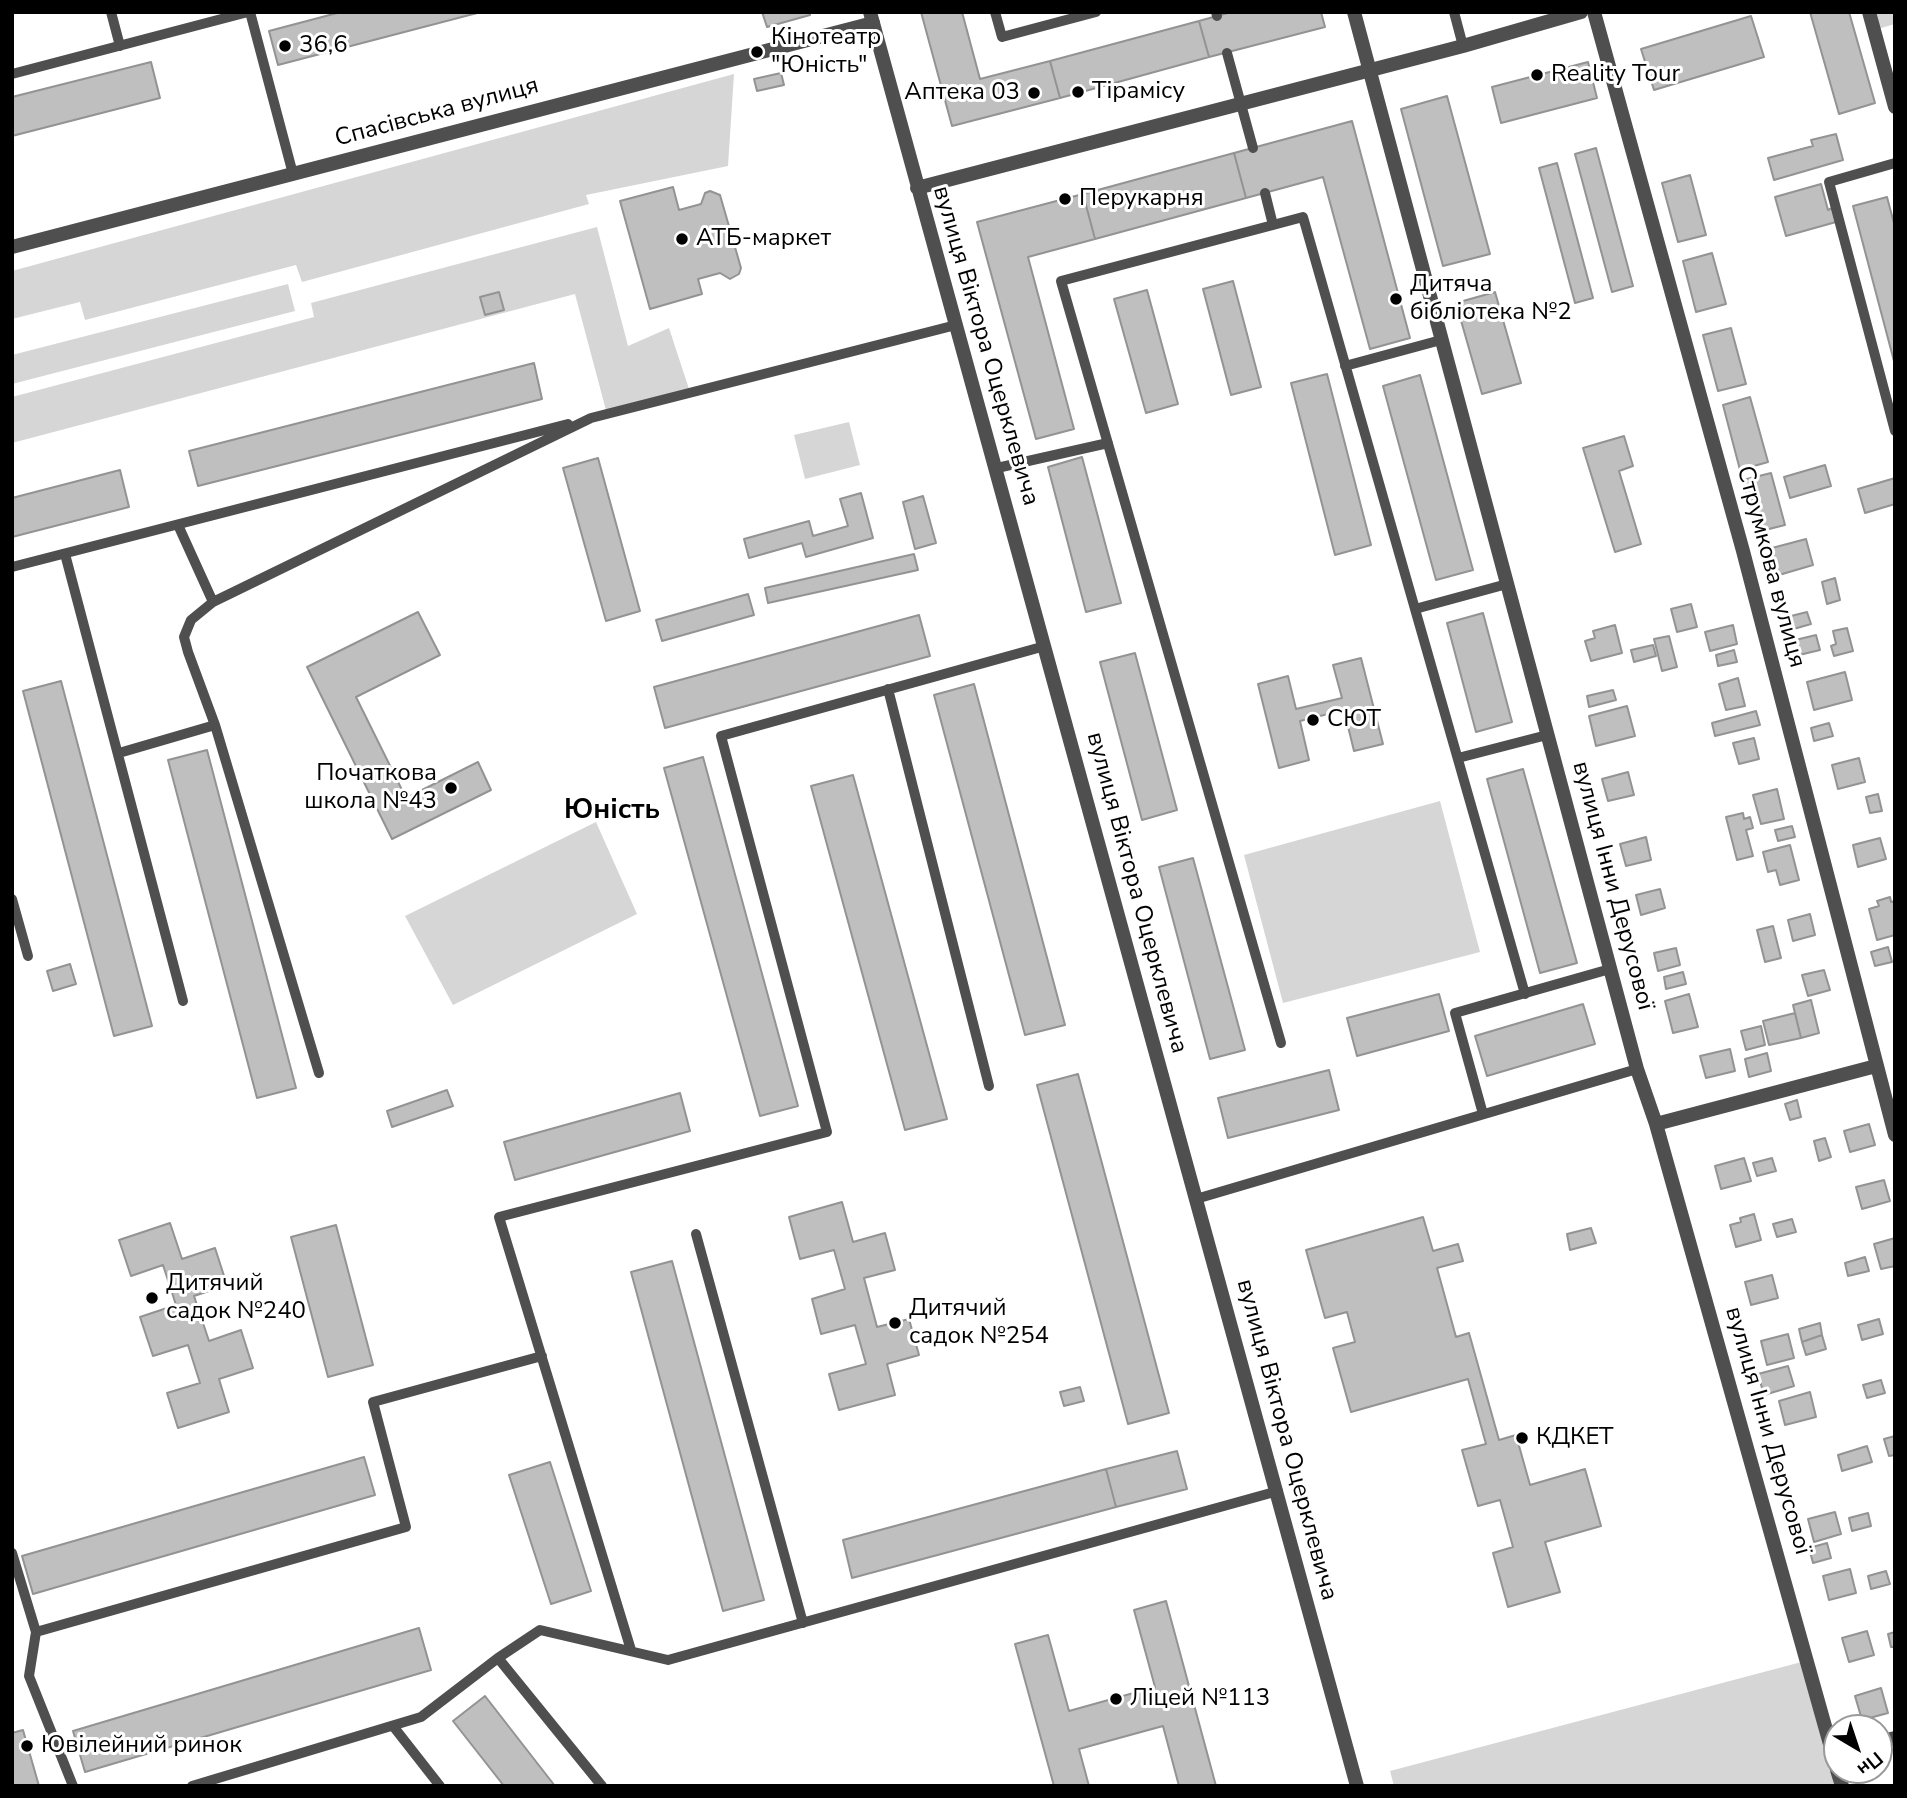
<!DOCTYPE html>
<html>
<head>
<meta charset="utf-8">
<style>
  body { margin:0 }
  #map { position:relative; width:1907px; height:1798px; overflow:hidden; background:#fff; font-family:"Nunito Sans",sans-serif }
  canvas { display:block }
  .frame { position:absolute; inset:0; border:14px solid #000; pointer-events:none }
  .north { position:absolute; left:1823px; top:1714px; width:70px; height:70px; box-sizing:border-box; background:#fff; border:2px solid #999; border-radius:50%; rotate:141deg; font-size:19px; font-weight:700; line-height:28px; text-align:center; color:#000 }
  .north::after { content:''; display:block; margin:auto; width:24px; height:32px; background:#000; clip-path:polygon(50% 0,100% 100%,50% 72%,0 100%) }
</style>
</head>
<body>
<div id="map">
<canvas width="1907" height="1798"></canvas>
<div class="frame"></div>
<div class="north">Пн</div>
</div>
<script>
const g = document.querySelector('canvas').getContext('2d');
g.lineJoin = 'round';
function fillPath(path, color) {
  g.fillStyle = color;
  g.fill(path, 'evenodd');
}
function poly(rows) {
  const path = new Path2D();
  for (const r of rows) {
    path.moveTo(r[0], r[1]);
    for (let i = 2; i < r.length; i += 2) path.lineTo(r[i], r[i + 1]);
  }
  return path;
}
function trace(path, color, width, dash) {
  g.strokeStyle = color;
  g.lineWidth = width;
  g.lineCap = dash ? 'butt' : 'round';
  g.setLineDash(dash || []);
  g.stroke(path);
}
function write(font, color, halo, rows, align = 'center') {
  g.font = font + ' "Nunito Sans",sans-serif';
  g.lineWidth = 6;
  g.setLineDash([]);
  g.textBaseline = 'middle';
  g.strokeStyle = halo;
  g.fillStyle = color;
  for (const [text, x, y, turn = 0] of rows) {
    g.save();
    g.translate(x, y);
    g.rotate((+turn || 0) * Math.PI / 180);
    g.textAlign = isNaN(turn) ? turn : align;
    if (halo) g.strokeText(text, 0, 0);
    g.fillText(text, 0, 0);
    g.restore();
  }
}
fillPath(poly([
  [1869,12,1895,12,1895,24,1874,30],
  [734,74,728,166,586,195,589,204,302,282,296,265,85,320,80,302,12,319,12,271],
  [597,227,628,346,669,328,690,392,607,414,575,294,12,443,12,397,314,317,311,303],
  [288,284,295,311,12,384,12,355],
  [849,422,860,465,805,479,794,435],
  [1440,801,1480,952,1283,1003,1244,855],
  [596,822,637,914,453,1005,405,916],
  [1809,1660,1842,1786,1394,1786,1390,1771]
]), '#d6d6d6');
const building = poly([
  [341,12,481,12,278,65,269,31,341,12],
  [762,12,810,12,810,15,767,27,762,12],
  [921,12,962,12,980,79,1050,61,1060,98,952,126,921,12],
  [1231,12,1321,12,1325,27,1209,57,1199,21,1231,12],
  [1810,12,1849,12,1875,103,1839,114,1810,12],
  [1751,16,1764,57,1654,90,1641,49,1751,16],
  [1199,21,1209,57,1060,98,1050,61,1199,21],
  [151,62,160,98,12,136,12,97,151,62],
  [1588,62,1597,98,1501,123,1492,87,1588,62],
  [781,73,784,85,757,91,754,79,781,73],
  [1447,96,1490,254,1443,266,1401,109,1447,96],
  [1352,121,1410,338,1370,349,1323,177,1246,198,1234,153,1352,121],
  [1836,134,1843,160,1774,180,1768,158,1813,146,1811,140,1836,134],
  [1596,148,1633,286,1612,292,1575,154,1596,148],
  [1234,153,1246,198,1095,239,1083,194,1234,153],
  [1557,163,1593,298,1575,303,1539,168,1557,163],
  [1690,175,1706,235,1678,242,1662,183,1690,175],
  [1821,184,1828,210,1832,208,1836,222,1786,236,1775,197,1821,184],
  [673,187,679,210,701,204,705,193,710,191,720,195,741,268,739,274,730,279,720,273,698,279,702,294,650,309,620,201,673,187],
  [1083,194,1095,239,1028,257,1074,429,1036,439,977,222,1083,194],
  [1887,197,1895,227,1895,365,1853,206,1887,197],
  [1712,253,1726,304,1696,312,1683,261,1712,253],
  [1233,281,1261,387,1231,395,1203,289,1233,281],
  [1147,290,1178,404,1146,413,1114,299,1147,290],
  [499,292,504,310,485,315,480,297,499,292],
  [1495,292,1521,383,1482,394,1456,303,1495,292],
  [1731,328,1746,384,1718,391,1703,335,1731,328],
  [534,363,542,399,198,486,189,451,534,363],
  [1327,374,1371,545,1335,555,1291,383,1327,374],
  [1420,375,1473,570,1436,580,1383,386,1420,375],
  [1750,397,1768,462,1740,470,1723,405,1750,397],
  [1624,436,1633,466,1619,471,1641,544,1615,552,1583,448,1624,436],
  [1082,457,1121,603,1086,612,1048,467,1082,457],
  [598,458,640,611,606,621,563,468,598,458],
  [1825,465,1831,486,1790,498,1784,477,1825,465],
  [120,470,129,507,12,537,12,498,120,470],
  [1771,473,1785,525,1757,532,1743,480,1771,473],
  [1895,478,1895,504,1865,513,1858,489,1895,478],
  [861,493,873,538,806,557,802,543,749,558,744,539,809,521,813,536,848,526,840,499,861,493],
  [923,496,936,543,915,549,903,502,923,496],
  [1806,539,1813,565,1779,575,1772,548,1806,539],
  [914,554,918,570,768,603,765,588,914,554],
  [1835,578,1840,600,1827,604,1822,582,1835,578],
  [748,594,754,615,662,641,656,620,748,594],
  [1691,604,1697,627,1677,632,1671,609,1691,604],
  [418,612,440,655,356,697,406,798,478,762,491,790,392,839,307,667,418,612],
  [1807,612,1811,624,1790,630,1787,617,1807,612],
  [1483,613,1512,722,1476,732,1447,623,1483,613],
  [919,615,930,656,665,728,654,687,919,615],
  [1615,625,1622,653,1591,661,1585,641,1595,638,1593,631,1615,625],
  [1733,625,1737,644,1710,651,1705,632,1733,625],
  [1847,628,1853,651,1834,656,1831,646,1836,644,1833,631,1847,628],
  [1816,635,1820,650,1791,657,1787,642,1816,635],
  [1669,636,1677,667,1662,671,1654,639,1669,636],
  [1653,645,1656,656,1634,662,1631,650,1653,645],
  [1734,650,1737,662,1718,666,1716,655,1734,650],
  [1135,653,1177,810,1142,820,1100,662,1135,653],
  [1361,658,1383,744,1354,751,1344,710,1300,721,1309,760,1279,768,1258,684,1288,676,1296,709,1342,698,1333,665,1361,658],
  [1845,672,1852,700,1814,710,1807,682,1845,672],
  [1738,678,1745,706,1726,710,1719,684,1738,678],
  [61,681,152,1026,114,1036,23,691,61,681],
  [974,684,1065,1025,1025,1035,934,695,974,684],
  [1613,690,1616,700,1589,707,1587,696,1613,690],
  [1627,706,1635,736,1596,746,1589,716,1627,706],
  [1756,711,1760,725,1715,736,1712,723,1756,711],
  [1829,723,1833,736,1814,741,1811,728,1829,723],
  [1754,738,1759,759,1739,764,1733,743,1754,738],
  [207,750,296,1088,257,1098,168,760,207,750],
  [703,757,798,1106,760,1116,664,768,703,757],
  [1859,758,1865,782,1838,789,1832,765,1859,758],
  [1523,769,1577,963,1540,973,1487,779,1523,769],
  [1628,772,1634,795,1608,801,1602,779,1628,772],
  [853,775,947,1119,905,1130,811,786,853,775],
  [1777,789,1784,819,1761,824,1753,795,1777,789],
  [1878,794,1882,811,1870,813,1866,797,1878,794],
  [1743,813,1744,819,1750,817,1753,828,1746,830,1753,856,1737,860,1726,817,1743,813],
  [1792,826,1795,837,1778,841,1775,830,1792,826],
  [1646,837,1651,860,1626,866,1620,844,1646,837],
  [1880,838,1886,859,1858,867,1853,845,1880,838],
  [1790,845,1799,880,1780,885,1776,870,1768,872,1763,852,1790,845],
  [1193,858,1245,1050,1210,1059,1159,867,1193,858],
  [1660,889,1665,908,1641,915,1636,895,1660,889],
  [1890,897,1891,902,1895,901,1895,935,1877,940,1869,909,1879,906,1877,901,1890,897],
  [1810,914,1815,935,1793,941,1788,920,1810,914],
  [1773,926,1781,958,1765,962,1757,930,1773,926],
  [1888,947,1892,962,1875,966,1871,952,1888,947],
  [1676,948,1680,965,1658,971,1654,953,1676,948],
  [70,964,76,984,53,991,47,971,70,964],
  [1824,970,1830,990,1808,996,1802,975,1824,970],
  [1683,972,1686,984,1666,989,1664,977,1683,972],
  [1439,994,1449,1031,1357,1056,1347,1018,1439,994],
  [1689,994,1698,1027,1673,1033,1665,1001,1689,994],
  [1811,1000,1819,1033,1801,1038,1793,1005,1811,1000],
  [1583,1004,1595,1044,1487,1076,1475,1036,1583,1004],
  [1795,1013,1801,1038,1769,1045,1763,1021,1795,1013],
  [1761,1026,1765,1045,1746,1050,1741,1031,1761,1026],
  [1730,1049,1735,1071,1706,1078,1700,1056,1730,1049],
  [1767,1053,1771,1071,1749,1077,1745,1059,1767,1053],
  [1329,1070,1339,1110,1228,1138,1218,1098,1329,1070],
  [1078,1074,1169,1413,1128,1424,1037,1085,1078,1074],
  [447,1090,453,1106,392,1127,387,1111,447,1090],
  [680,1093,690,1131,515,1180,504,1142,680,1093],
  [1797,1100,1801,1117,1790,1120,1785,1104,1797,1100],
  [1869,1124,1875,1145,1850,1152,1844,1131,1869,1124],
  [1825,1138,1831,1157,1819,1161,1814,1141,1825,1138],
  [1744,1158,1751,1181,1721,1189,1715,1166,1744,1158],
  [1772,1158,1776,1171,1757,1176,1753,1163,1772,1158],
  [1884,1180,1890,1201,1862,1209,1856,1187,1884,1180],
  [842,1202,853,1242,885,1233,895,1270,864,1278,877,1327,909,1319,919,1355,887,1364,895,1395,839,1410,829,1374,866,1364,855,1325,821,1334,812,1299,845,1289,834,1250,800,1259,789,1217,842,1202],
  [1754,1214,1761,1240,1736,1247,1730,1225,1741,1222,1740,1218,1754,1214],
  [1423,1217,1433,1251,1458,1244,1463,1261,1437,1268,1456,1337,1469,1333,1499,1440,1516,1435,1530,1485,1585,1469,1601,1526,1545,1542,1560,1592,1508,1607,1493,1553,1513,1547,1500,1500,1478,1506,1462,1450,1486,1444,1468,1379,1351,1412,1333,1348,1355,1342,1347,1312,1325,1318,1306,1250,1423,1217],
  [1792,1219,1796,1232,1777,1237,1773,1224,1792,1219],
  [170,1223,182,1259,215,1248,227,1285,194,1296,209,1341,241,1330,253,1368,219,1379,229,1412,178,1428,167,1393,200,1383,188,1345,153,1356,140,1317,176,1305,163,1265,131,1276,119,1240,170,1223],
  [336,1225,373,1365,328,1377,291,1237,336,1225],
  [1591,1228,1596,1243,1570,1250,1567,1234,1591,1228],
  [1895,1238,1895,1266,1881,1269,1874,1244,1895,1238],
  [1865,1257,1869,1271,1848,1276,1845,1263,1865,1257],
  [672,1261,764,1600,723,1611,631,1272,672,1261],
  [1772,1275,1778,1298,1751,1305,1745,1282,1772,1275],
  [1879,1319,1883,1334,1862,1340,1858,1325,1879,1319],
  [1820,1323,1822,1335,1802,1342,1799,1329,1820,1323],
  [1788,1334,1794,1358,1767,1365,1761,1341,1788,1334],
  [1822,1335,1826,1349,1806,1355,1802,1342,1822,1335],
  [1788,1366,1794,1386,1764,1395,1758,1374,1788,1366],
  [1881,1380,1885,1393,1867,1398,1863,1385,1881,1380],
  [1080,1387,1084,1401,1064,1406,1060,1392,1080,1387],
  [1810,1392,1816,1417,1785,1425,1779,1401,1810,1392],
  [1895,1436,1895,1455,1889,1456,1884,1439,1895,1436],
  [1867,1446,1872,1462,1842,1471,1838,1455,1867,1446],
  [1177,1451,1187,1489,1116,1507,1106,1469,1177,1451],
  [364,1457,375,1495,33,1594,22,1556,364,1457],
  [550,1462,591,1591,551,1604,509,1475,550,1462],
  [1106,1469,1116,1507,852,1578,843,1540,1106,1469],
  [1835,1512,1841,1534,1814,1542,1808,1519,1835,1512],
  [1868,1513,1871,1526,1852,1531,1849,1518,1868,1513],
  [1827,1543,1831,1558,1813,1563,1809,1548,1827,1543],
  [1850,1569,1856,1593,1829,1600,1823,1576,1850,1569],
  [1886,1571,1890,1584,1871,1589,1868,1576,1886,1571],
  [1166,1601,1216,1786,1179,1786,1163,1726,1079,1749,1089,1786,1054,1786,1015,1644,1048,1635,1069,1711,1155,1687,1134,1610,1166,1601],
  [419,1628,431,1670,85,1772,73,1731,419,1628],
  [1867,1631,1874,1655,1849,1662,1842,1638,1867,1631],
  [1895,1632,1895,1647,1891,1647,1888,1634,1895,1632],
  [1881,1688,1888,1713,1862,1720,1855,1696,1881,1688],
  [485,1696,555,1786,504,1786,453,1721,485,1696],
  [23,1730,39,1786,12,1786,12,1733,23,1730]
]);
fillPath(building, '#bfbfbf');
trace(building, '#939393', 2);
trace(poly([
  [111,12,120,46],
  [250,12,293,174],
  [995,12,1002,37,1096,12],
  [1216,12,1217,16],
  [1454,12,1463,46],
  [1227,53,1253,148],
  [12,74,248,12],
  [1895,163,1829,182,1895,431],
  [1265,193,1273,225,1061,281,1281,1043],
  [1273,225,1303,217,1525,994],
  [1345,366,1441,340],
  [997,468,1108,443],
  [178,525,213,602],
  [65,554,183,1001],
  [12,567,568,424],
  [1415,609,1507,584],
  [888,689,989,1086],
  [119,753,215,725],
  [1458,758,1547,735],
  [12,899,28,956],
  [319,1073,215,725,188,652,184,637,191,620,213,602,591,418,956,325],
  [1483,1114,1455,1013,1610,969],
  [1196,1199,1637,1069],
  [696,1234,803,1623],
  [12,1553,36,1632,29,1676,73,1786],
  [36,1632,406,1527,373,1402,542,1356],
  [631,1650,499,1217,827,1132,721,736,1045,646],
  [498,1658,540,1630,668,1660,1278,1491],
  [393,1726,440,1786],
  [192,1786,421,1717,498,1658,602,1786]
]), '#4f4f4f', 10);
trace(poly([
  [870,12,873,23],
  [1354,12,1637,1069,1656,1124,1837,1769],
  [1594,12,1743,551,1895,1135],
  [1869,12,1895,107],
  [1656,1124,1876,1066],
  [1879,1742,1895,1738],
  [1837,1770,1842,1786]
]), '#4f4f4f', 14);
trace(poly([
  [917,188,1463,46,1581,12],
  [12,247,873,23,1357,1786]
]), '#4f4f4f', 14);
for (const [x, y, r, color] of [
  [285,46,7,"#000"],
  [757,52,7,"#000"],
  [1537,75,7,"#000"],
  [1078,92,7,"#000"],
  [1034,93,7,"#000"],
  [1065,199,7,"#000"],
  [682,239,7,"#000"],
  [1396,299,7,"#000"],
  [1313,720,7,"#000"],
  [451,788,7,"#000"],
  [152,1298,7,"#000"],
  [895,1323,7,"#000"],
  [1522,1438,7,"#000"],
  [1116,1699,7,"#000"],
  [27,1746,7,"#000"]
]) {
  const dot = new Path2D();
  dot.arc(x, y, r, 0, 2 * Math.PI);
  g.fillStyle = color;
  g.fill(dot);
  trace(dot, '#fff', 2.5);
}
write('24px', '#000', '#fff', [
  ["Кінотеатр",771,38],
  ["\"Юність\"",771,66],
  ["36,6",299,46],
  ["Reality Tour",1551,75],
  ["Тірамісу",1092,92],
  ["Аптека 03",1020,93,"right"],
  ["Перукарня",1079,199],
  ["АТБ-маркет",696,239],
  ["Дитяча",1410,285],
  ["бібліотека №2",1410,313],
  ["СЮТ",1327,720],
  ["Початкова",437,774,"right"],
  ["школа №43",437,802,"right"],
  ["Дитячий",166,1284],
  ["садок №240",166,1312],
  ["Дитячий",909,1309],
  ["садок №254",909,1337],
  ["КДКЕТ",1536,1438],
  ["Ліцей №113",1130,1699],
  ["Ювілейний ринок",41,1746]
], 'left');
write('24px', '#000', '#fff', [
  ["Спасівська вулиця",437,113,-15],
  ["вулиця Віктора Оцерклевича",985,346,74],
  ["Струмкова вулиця",1770,567,75],
  ["вулиця Інни Дерусової",1612,886,75],
  ["вулиця Віктора Оцерклевича",1136,893,75],
  ["вулиця Інни Дерусової",1767,1431,74],
  ["вулиця Віктора Оцерклевича",1286,1440,75]
]);
write('bold 28px', '#000', '#fff', [
  ["Юність",612,811]
]);
</script>
</body>
</html>
